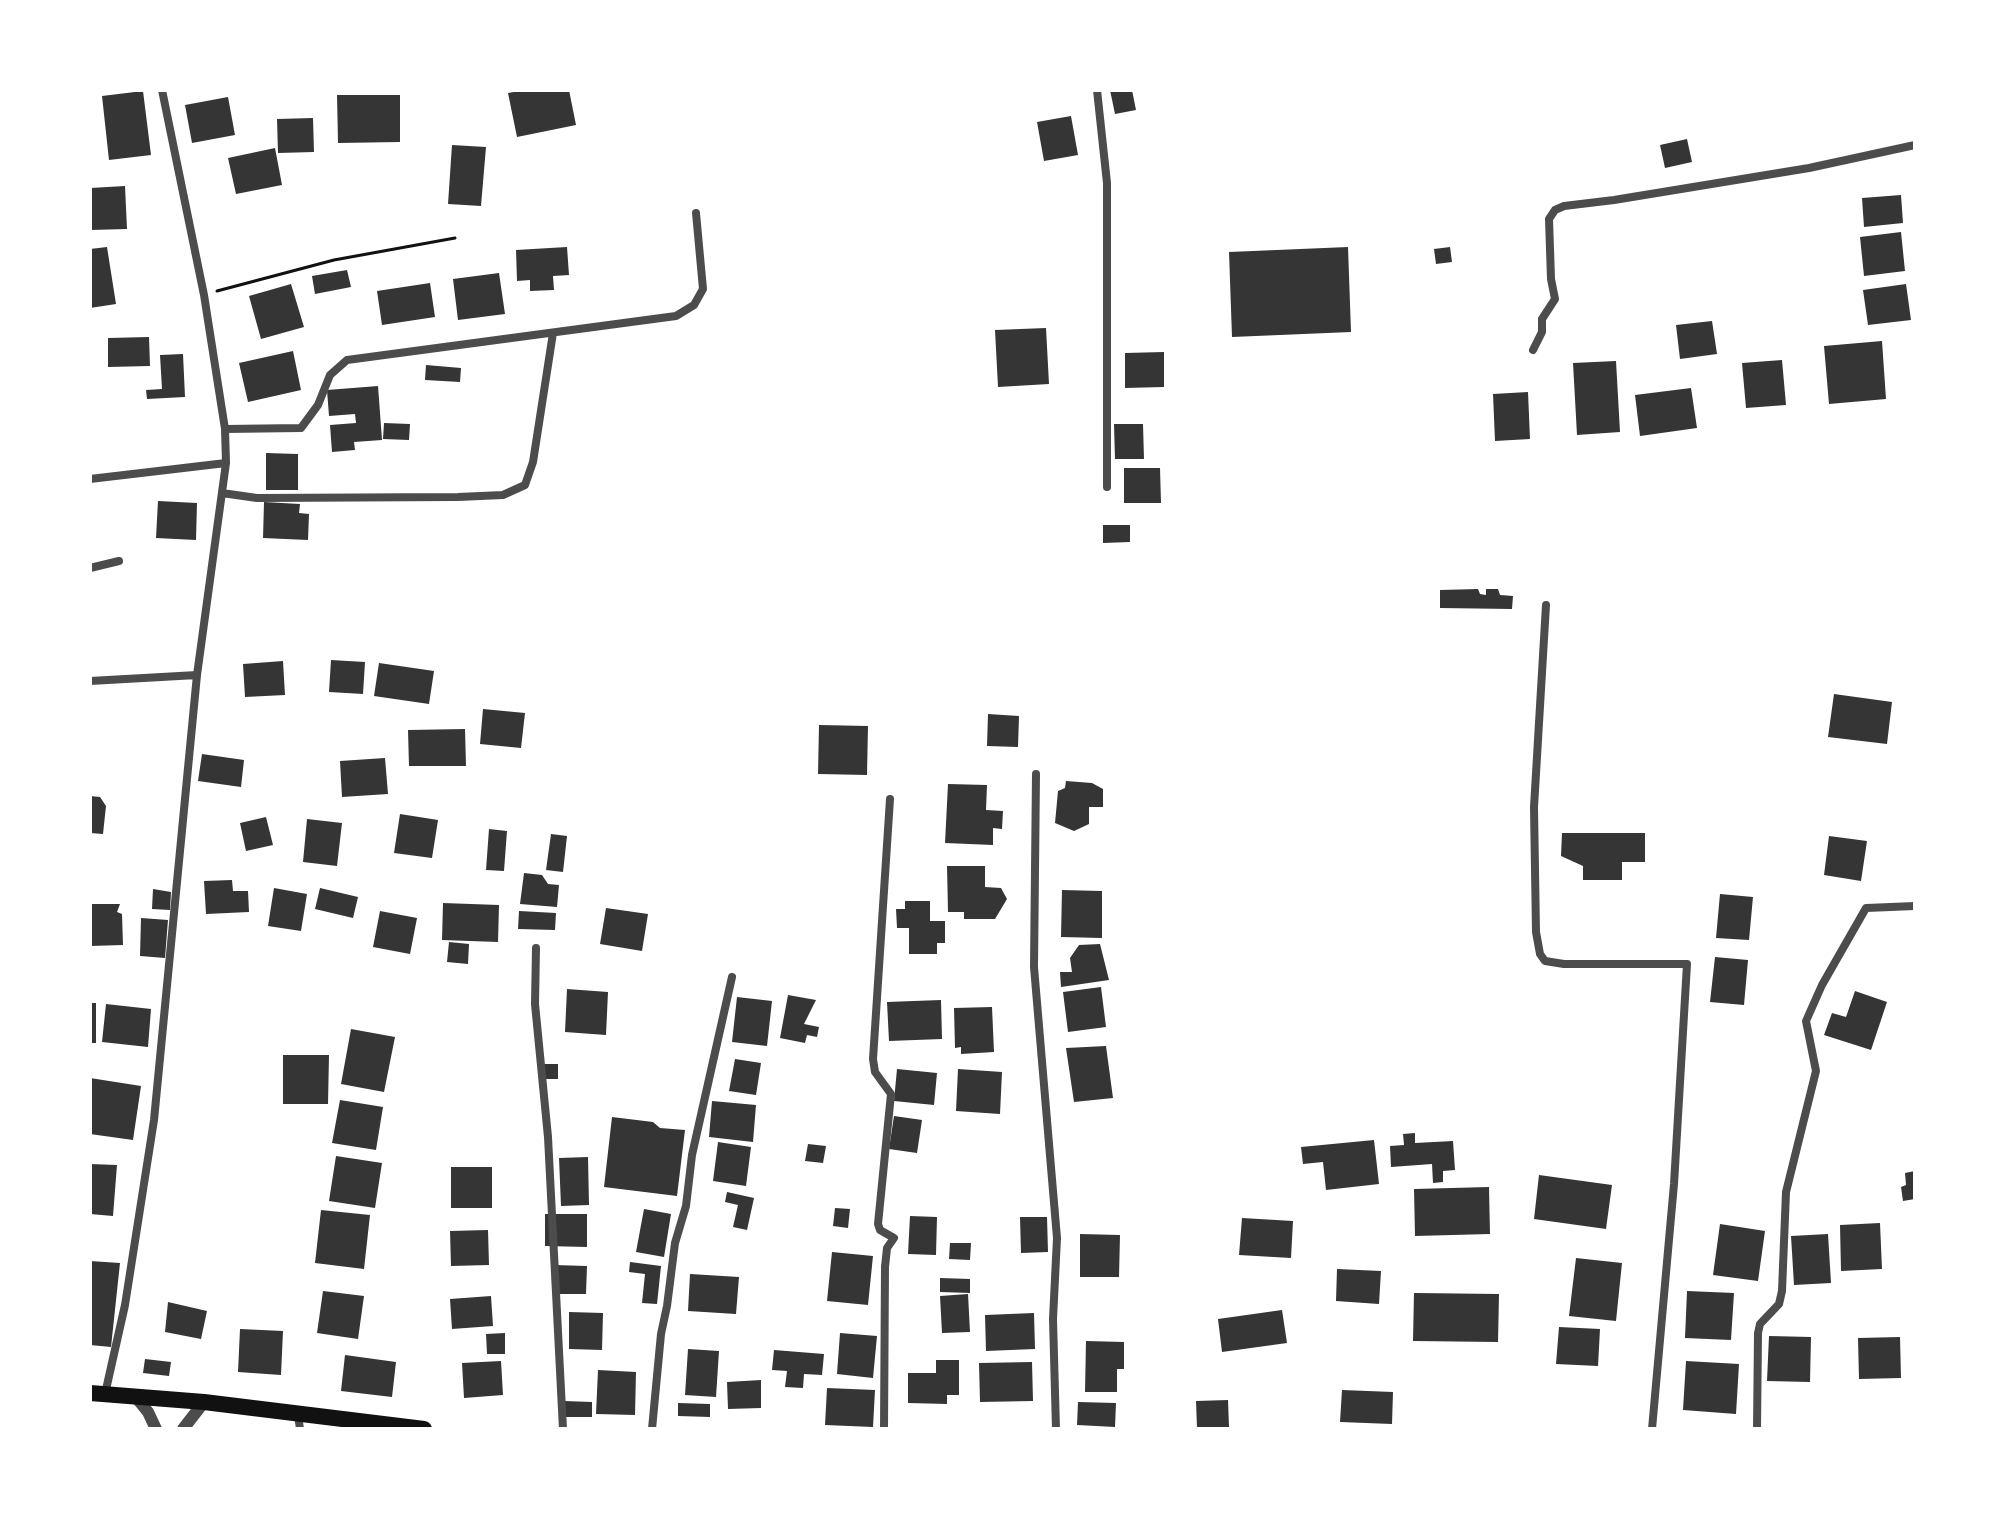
<!DOCTYPE html>
<html>
<head>
<meta charset="utf-8">
<style>
  body { margin:0 }
  #map { position:relative; width:2005px; height:1519px; overflow:hidden; background:#fff; font-family:Cabin,sans-serif }
  canvas { display:block }
  .frame { position:absolute; inset:0; border:92px solid #fff; pointer-events:none }
</style>
</head>
<body>
<div id="map">
<canvas width="2005" height="1519"></canvas>
<div class="frame"></div>
</div>
<script>
const g = document.querySelector('canvas').getContext('2d');
g.lineJoin = 'round';
function fillPath(path, color) {
  g.fillStyle = color;
  g.fill(path, 'evenodd');
}
function poly(rows) {
  const path = new Path2D();
  for (const r of rows) {
    path.moveTo(r[0], r[1]);
    for (let i = 2; i < r.length; i += 2) path.lineTo(r[i], r[i + 1]);
  }
  return path;
}
function trace(path, color, width, dash) {
  g.strokeStyle = color;
  g.lineWidth = width;
  g.lineCap = dash ? 'butt' : 'round';
  g.setLineDash(dash || []);
  g.stroke(path);
}
fillPath(poly([
  [525,90,569,90,576,125,517,137,508,93],
  [1110,90,1132,90,1136,110,1115,114],
  [143,91,151,155,109,160,102,96],
  [337,95,400,95,400,142,338,143],
  [228,97,235,135,192,143,185,105],
  [1071,116,1078,155,1044,161,1037,122],
  [313,118,314,152,278,153,277,119],
  [1687,139,1692,162,1665,168,1660,145],
  [452,145,486,147,481,206,448,204],
  [275,148,282,185,236,194,228,158],
  [125,186,127,229,91,230,90,188],
  [1901,195,1903,223,1864,227,1862,198],
  [1901,232,1905,271,1864,276,1860,237],
  [107,247,116,304,90,308,90,249],
  [567,247,569,275,553,276,554,290,530,291,530,280,517,281,516,250],
  [1348,247,1351,332,1232,337,1229,252],
  [1450,247,1452,262,1436,264,1434,249],
  [347,270,351,287,315,294,312,276],
  [499,273,505,314,458,320,453,279],
  [430,283,435,317,382,325,377,291],
  [291,284,304,327,261,339,249,296],
  [1906,284,1911,320,1868,325,1863,290],
  [1712,321,1717,354,1680,359,1676,325],
  [1046,328,1049,384,998,387,995,330],
  [149,337,150,366,108,367,108,338],
  [1882,341,1886,399,1829,404,1824,346],
  [293,351,301,390,248,402,239,363],
  [1164,352,1164,387,1125,388,1125,353],
  [183,354,185,397,147,399,146,390,162,389,160,355],
  [1782,360,1786,405,1746,408,1742,363],
  [1616,361,1620,432,1577,435,1573,363],
  [426,365,461,368,460,382,425,380],
  [378,386,382,440,354,442,355,450,332,452,330,425,356,423,355,414,329,416,327,390],
  [1691,388,1697,428,1640,436,1635,395],
  [1528,392,1530,439,1495,441,1493,394],
  [384,423,410,424,409,440,383,439],
  [1114,424,1143,424,1144,459,1115,459],
  [266,453,298,454,298,490,266,490],
  [1124,468,1160,468,1161,503,1124,503],
  [158,501,197,503,196,540,156,538],
  [264,502,300,504,299,513,309,514,308,540,263,538],
  [1103,525,1130,525,1130,542,1103,543],
  [1478,589,1480,594,1486,595,1486,589,1498,589,1500,595,1513,596,1512,609,1440,608,1440,590],
  [331,660,365,662,363,694,329,692],
  [283,661,285,695,245,697,243,664],
  [379,663,434,671,429,704,374,696],
  [1834,694,1892,702,1887,744,1828,737],
  [483,709,525,713,521,748,480,744],
  [988,714,1019,716,1018,747,987,746],
  [819,725,868,726,867,775,818,774],
  [465,729,466,766,409,766,408,730],
  [202,754,244,760,241,787,198,781],
  [385,758,388,794,342,797,340,761],
  [1066,781,1092,783,1103,789,1103,807,1089,807,1089,824,1074,831,1055,823,1058,791,1065,788],
  [948,784,987,785,986,810,1003,811,1002,829,993,828,993,845,945,843],
  [90,796,100,797,106,806,103,834,90,833],
  [400,814,438,820,432,858,394,853],
  [266,817,273,845,246,851,240,823],
  [307,819,342,823,337,866,303,862],
  [489,829,507,831,504,871,486,870],
  [1562,833,1645,833,1645,862,1622,862,1622,880,1583,880,1583,866,1561,856],
  [551,834,567,836,563,872,546,870],
  [1829,836,1867,841,1861,881,1824,875],
  [947,866,985,866,985,887,1001,888,1007,899,995,919,964,919,964,912,948,912],
  [524,873,542,875,548,884,559,885,557,907,520,904],
  [232,880,233,891,248,891,249,912,206,914,204,881],
  [274,888,307,894,301,931,268,926],
  [320,888,358,897,353,918,315,909],
  [153,889,171,892,170,910,152,909],
  [1062,890,1102,891,1102,938,1061,937],
  [1720,894,1753,897,1749,940,1716,938],
  [905,901,930,901,930,921,945,921,945,943,937,943,937,954,909,954,909,928,897,928,896,909,905,909],
  [443,903,499,905,498,942,442,940],
  [91,904,120,904,117,912,122,914,123,945,90,946],
  [606,908,648,914,642,951,600,944],
  [380,911,417,918,410,954,373,947],
  [519,911,556,913,555,930,518,929],
  [141,918,168,920,165,958,140,956],
  [449,942,469,944,468,964,447,962],
  [1100,944,1109,980,1061,987,1060,972,1072,972,1070,958,1079,945],
  [1715,957,1748,960,1744,1005,1710,1002],
  [1101,987,1106,1027,1068,1032,1063,992],
  [567,989,608,992,606,1035,565,1032],
  [1855,991,1887,1002,1871,1050,1824,1035,1832,1013,1846,1017],
  [788,995,816,1000,804,1024,819,1027,817,1037,807,1035,805,1043,780,1038],
  [737,997,772,1001,767,1046,732,1042],
  [941,1000,942,1039,889,1041,887,1002],
  [90,1003,96,1003,96,1043,90,1043],
  [106,1004,151,1009,148,1047,102,1042],
  [992,1007,994,1052,961,1054,961,1047,955,1048,954,1008],
  [351,1029,395,1037,384,1092,341,1084],
  [1106,1046,1113,1098,1074,1102,1066,1048],
  [283,1055,329,1055,328,1104,283,1104],
  [735,1059,761,1063,756,1095,729,1091],
  [540,1064,558,1064,558,1079,540,1079],
  [897,1069,937,1073,934,1105,894,1101],
  [958,1069,1002,1072,1000,1114,956,1111],
  [90,1078,141,1086,133,1140,90,1134],
  [340,1100,383,1107,376,1150,332,1143],
  [712,1101,756,1105,753,1142,709,1137],
  [894,1116,922,1120,917,1153,889,1149],
  [612,1117,653,1122,660,1128,685,1130,677,1196,604,1187],
  [1415,1133,1415,1143,1453,1141,1455,1170,1443,1171,1443,1182,1433,1183,1432,1164,1391,1167,1390,1146,1404,1145,1403,1134],
  [1374,1140,1379,1184,1326,1190,1323,1162,1303,1164,1301,1147],
  [718,1142,751,1147,746,1186,713,1181],
  [808,1144,826,1146,823,1163,805,1161],
  [336,1156,382,1163,375,1208,329,1201],
  [588,1157,589,1205,561,1206,559,1158],
  [90,1164,117,1165,113,1216,90,1214],
  [451,1167,492,1167,492,1208,451,1208],
  [1915,1171,1915,1199,1903,1201,1901,1187,1906,1185,1905,1173],
  [1539,1175,1612,1185,1606,1229,1534,1219],
  [1489,1187,1490,1234,1415,1236,1414,1189],
  [727,1192,754,1198,747,1230,733,1227,738,1205,725,1202],
  [835,1208,850,1209,848,1228,833,1226],
  [644,1209,671,1214,664,1257,636,1252],
  [321,1210,370,1215,364,1269,315,1263],
  [545,1214,587,1214,587,1247,545,1246],
  [910,1216,937,1217,936,1255,908,1254],
  [1020,1217,1047,1217,1048,1252,1021,1253],
  [1242,1218,1293,1221,1291,1258,1239,1255],
  [1880,1223,1882,1269,1841,1271,1840,1225],
  [1720,1224,1765,1231,1758,1281,1713,1275],
  [488,1230,489,1265,451,1266,450,1231],
  [1080,1234,1120,1235,1119,1277,1080,1277],
  [1828,1234,1831,1283,1794,1285,1791,1236],
  [950,1243,971,1243,970,1260,949,1259],
  [832,1252,873,1256,868,1305,827,1301],
  [1576,1258,1622,1263,1616,1321,1569,1316],
  [90,1261,120,1263,111,1347,90,1345],
  [630,1262,661,1266,657,1304,642,1303,645,1274,629,1272],
  [554,1265,587,1266,586,1294,554,1294],
  [1337,1269,1381,1271,1379,1304,1336,1301],
  [690,1274,739,1277,736,1314,688,1311],
  [940,1278,970,1279,970,1293,940,1292],
  [323,1291,364,1296,358,1339,317,1333],
  [1687,1291,1734,1293,1731,1340,1685,1338],
  [1414,1293,1499,1294,1498,1342,1413,1341],
  [968,1294,970,1332,942,1333,940,1296],
  [491,1296,493,1326,452,1329,450,1299],
  [168,1302,207,1311,201,1339,165,1332],
  [1282,1310,1287,1343,1222,1352,1218,1319],
  [569,1312,603,1313,602,1350,569,1349],
  [1034,1313,1035,1349,986,1351,985,1315],
  [1559,1327,1600,1329,1598,1366,1556,1364],
  [240,1329,283,1331,281,1375,238,1372],
  [505,1333,505,1354,487,1354,486,1334],
  [840,1333,877,1336,873,1378,837,1374],
  [1769,1336,1811,1337,1810,1382,1767,1381],
  [1900,1337,1901,1378,1859,1379,1858,1338],
  [1086,1341,1124,1342,1124,1369,1117,1369,1117,1392,1085,1392],
  [688,1349,719,1351,716,1397,685,1395],
  [774,1350,824,1354,822,1375,804,1374,803,1388,785,1387,787,1371,772,1370],
  [345,1355,396,1362,392,1397,341,1391],
  [145,1359,171,1362,169,1376,143,1373],
  [936,1360,959,1360,959,1395,947,1395,947,1404,908,1403,908,1373,936,1373],
  [501,1361,503,1395,464,1398,462,1363],
  [1686,1361,1739,1364,1736,1414,1683,1410],
  [1032,1362,1033,1401,980,1402,979,1363],
  [598,1370,636,1372,635,1415,596,1414],
  [761,1380,761,1408,728,1409,727,1382],
  [827,1388,875,1390,873,1427,825,1425],
  [1342,1390,1393,1392,1392,1424,1340,1422],
  [1228,1400,1229,1427,1197,1428,1196,1401],
  [564,1401,592,1402,592,1417,563,1417],
  [1078,1402,1116,1403,1115,1427,1077,1425],
  [678,1403,710,1404,710,1417,678,1416]
]), '#353535');
trace(poly([
  [217,291,334,260,455,238]
]), '#111', 3);
trace(poly([
  [1097,90,1107,183,1107,487],
  [1533,350,1542,332,1542,319,1555,299,1551,279,1549,219,1555,210,1564,206,1614,200,1809,168,1915,145],
  [225,429,301,428,318,405,330,375,347,360,676,316,694,305,703,289,696,213],
  [90,479,226,463],
  [222,493,257,498,458,497,503,495,525,485,533,462,553,333],
  [90,568,119,561],
  [1546,605,1534,807,1536,932,1540,954,1545,961,1564,964,1687,964,1674,1184,1652,1429],
  [90,681,197,675],
  [1036,774,1034,967,1057,1238,1053,1319,1056,1429],
  [536,948,535,1004,548,1137,563,1429],
  [105,1394,125,1305,154,1120,197,675,226,463,225,429,204,295,162,90],
  [298,1415,300,1429],
  [652,1429,661,1334,667,1306,675,1243,686,1206,692,1155,732,977],
  [884,1429,885,1267,887,1248,894,1238,880,1230,878,1224,891,1094,875,1072,873,1059,890,799],
  [1757,1429,1758,1333,1760,1324,1779,1304,1782,1291,1786,1192,1816,1071,1806,1021,1822,985,1866,908,1915,906]
]), '#4c4c4c', 8);
trace(poly([
  [135,1396,148,1412,156,1429],
  [183,1429,204,1402]
]), '#4c4c4c', 12);
trace(poly([
  [90,1393,204,1402,424,1429]
]), '#111', 16);
</script>
</body>
</html>
